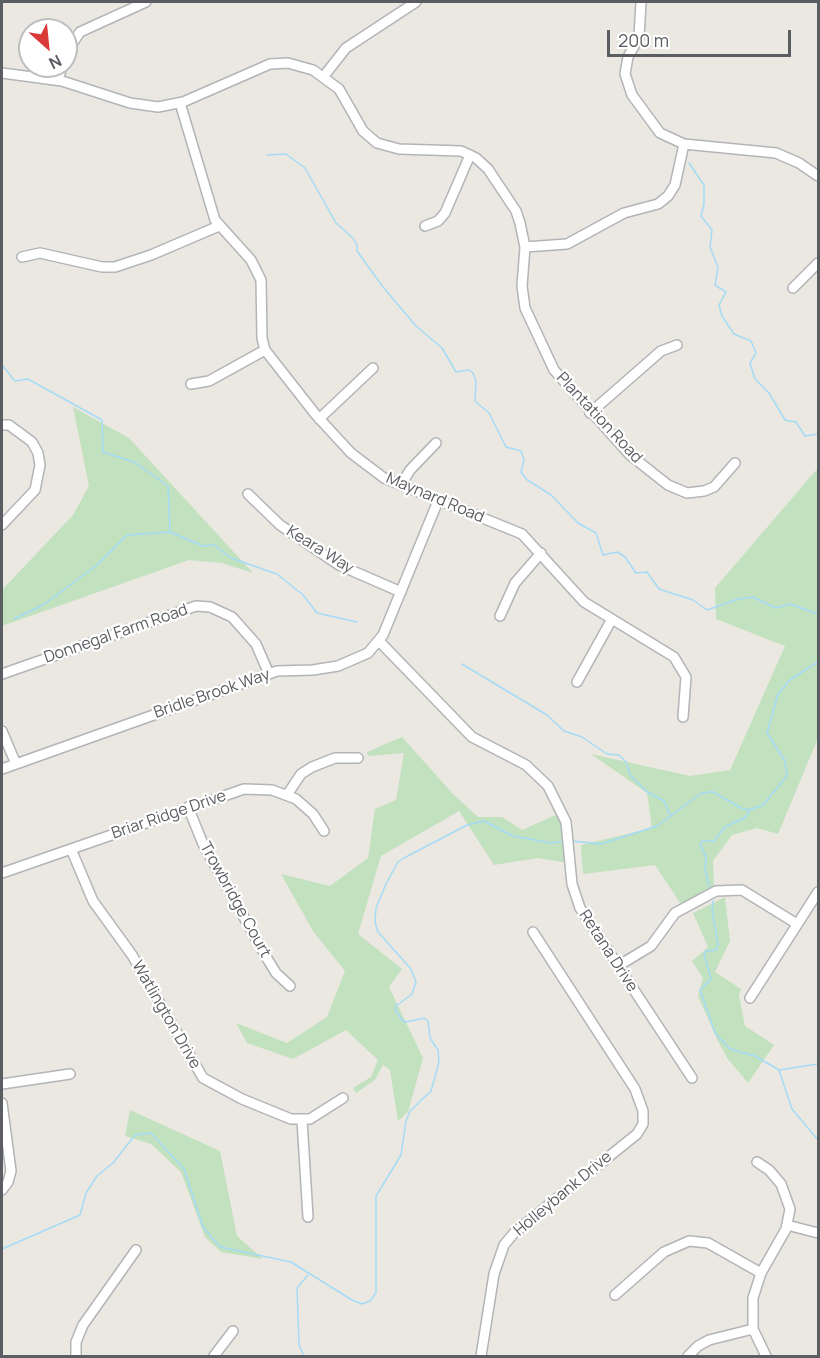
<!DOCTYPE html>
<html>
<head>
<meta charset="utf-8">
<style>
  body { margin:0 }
  #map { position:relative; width:820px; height:1358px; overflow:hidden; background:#ebe8e1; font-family:Manrope,sans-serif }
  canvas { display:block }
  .frame { position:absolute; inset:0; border:3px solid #5a5d61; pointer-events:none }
  .north { position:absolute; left:18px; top:18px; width:60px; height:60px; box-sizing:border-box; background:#fff; border:2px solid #bdbec0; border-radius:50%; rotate:153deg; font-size:16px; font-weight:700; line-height:24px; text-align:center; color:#5a5d61 }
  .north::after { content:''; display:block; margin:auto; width:21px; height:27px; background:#da393a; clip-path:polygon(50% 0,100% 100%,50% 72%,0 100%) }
  .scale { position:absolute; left:607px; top:30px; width:184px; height:27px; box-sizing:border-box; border:3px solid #5a5d61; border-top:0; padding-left:8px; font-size:18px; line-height:21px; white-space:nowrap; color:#5a5d61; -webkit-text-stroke:4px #fff; paint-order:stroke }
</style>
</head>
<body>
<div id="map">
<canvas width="820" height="1358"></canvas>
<div class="frame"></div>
<div class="north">N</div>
<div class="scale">200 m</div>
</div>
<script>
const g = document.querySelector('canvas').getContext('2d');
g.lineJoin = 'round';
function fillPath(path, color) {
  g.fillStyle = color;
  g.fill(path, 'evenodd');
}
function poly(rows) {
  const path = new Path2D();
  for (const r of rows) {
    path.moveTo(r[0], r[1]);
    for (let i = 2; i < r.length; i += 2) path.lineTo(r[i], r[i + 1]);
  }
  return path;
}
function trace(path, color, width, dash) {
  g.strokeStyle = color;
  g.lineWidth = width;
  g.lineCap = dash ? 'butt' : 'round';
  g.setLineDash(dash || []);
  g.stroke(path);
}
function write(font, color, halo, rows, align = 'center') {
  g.font = font + ' Manrope,sans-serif';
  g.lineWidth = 4.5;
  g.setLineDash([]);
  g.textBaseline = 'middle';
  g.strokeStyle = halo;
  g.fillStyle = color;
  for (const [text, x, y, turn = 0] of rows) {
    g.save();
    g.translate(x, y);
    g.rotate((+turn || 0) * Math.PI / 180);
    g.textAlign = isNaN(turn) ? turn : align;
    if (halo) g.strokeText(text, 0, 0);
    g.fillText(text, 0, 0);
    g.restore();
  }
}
fillPath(poly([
  [73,407,129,438,253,573,222,563,189,560,2,626,2,590,73,515,89,486],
  [818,468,818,738,778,834,757,828,732,835,713,861,714,886,681,904,655,865,583,874,581,845,652,828,647,793,591,754,690,776,730,770,785,646,716,619,715,588],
  [402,737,453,794,478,817,502,817,522,830,558,814,564,830,568,863,538,858,494,865,459,811,381,856,358,934,402,969,389,987,423,1058,408,1112,398,1121,390,1070,383,1065,375,1080,356,1093,353,1088,371,1077,378,1060,346,1030,293,1059,247,1043,236,1023,287,1043,327,1017,345,971,313,931,281,874,330,886,368,858,375,809,396,800,404,753,368,756,367,752],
  [725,897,730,941,715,972,741,989,739,996,745,1026,774,1045,748,1083,727,1058,717,1039,698,996,703,978,692,961,708,947,693,913],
  [130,1110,220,1151,237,1236,263,1259,221,1252,205,1237,181,1172,151,1144,125,1136]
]), '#c2e1bf');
trace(poly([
  [267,155,286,154,305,168,336,223,353,238,357,245,357,251,383,287,416,326,442,348,456,372,469,370,473,373,476,381,475,401,489,413,506,447,521,451,524,460,521,472,526,479,551,495,578,523,596,533,603,555,617,552,625,557,636,573,647,572,659,589,693,600,707,610,738,599,753,597,776,608,790,604,818,614],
  [689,163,704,185,704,205,701,216,712,230,710,247,718,267,715,285,726,292,719,305,722,316,734,334,751,341,756,353,750,363,755,379,769,393,785,420,796,422,805,436,818,434],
  [2,365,15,381,28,379,102,420,103,452,134,462,168,486,170,531],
  [14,619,43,605,96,566,127,535,170,532,203,546,214,545,231,558,277,574,303,595,317,613,357,622],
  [462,664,547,715,564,731,582,737,607,754,619,755,626,762,630,775,647,792,664,801,670,815],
  [572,841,601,844,657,826,700,794,708,792,713,792,741,808,749,810,763,805,787,776,785,761,767,733,778,694,791,679,818,662],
  [709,886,705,869,706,857,700,844,703,841,714,841,725,827,746,817,749,811],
  [713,901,712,910,718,945,716,950,706,951,704,954,711,979,700,990,715,1033,730,1049,755,1056,779,1070,818,1064],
  [779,1070,792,1109,818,1140],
  [2,1249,80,1215,86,1193,97,1176,113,1163,135,1135,151,1133,184,1169,203,1227,220,1247,291,1262,352,1300,362,1304,370,1301,376,1293,376,1196,401,1155,406,1121,410,1111,431,1091,439,1062,438,1050,430,1038,428,1021,424,1018,406,1022,402,1020,396,1011,396,1006,412,994,416,982,411,969,378,932,375,922,376,908,386,884,398,862,404,858,467,825,484,821,513,836,551,843,565,841],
  [304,1356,299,1345,297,1288,308,1275]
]), '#a5dbf7', 1.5);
const minor = poly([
  [641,2,639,37,628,57,625,74,632,95,660,133,684,144,776,153,799,163,818,176],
  [66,53,80,32,146,2],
  [2,73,62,81,130,103,158,107,183,102,270,64,288,63,313,70,339,89,363,131,377,143,399,149,461,151,476,158,488,169,516,211,520,223,525,247,522,286,525,308,554,370,630,455,668,485,687,493,704,491,714,487,735,463],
  [324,76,346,48,416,2],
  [58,80,62,66],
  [180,103,215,220,251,260,261,280,262,338,265,350,316,415,351,453,384,478,522,534,584,602,674,657,686,677,683,717],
  [425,226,438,221,445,213,470,155],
  [525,247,567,244,624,213,658,204,668,196,675,185,684,144],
  [22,257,40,253,102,267,115,267,151,255,219,226],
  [793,288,818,263],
  [191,384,209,381,265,350],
  [590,413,661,351,677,345],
  [319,419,373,368],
  [2,425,9,425,32,442,38,453,40,465,35,490,2,525],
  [401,485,410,470,436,443],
  [248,494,280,525,339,565,401,592],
  [500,616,515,583,541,553],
  [380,642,472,737,526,765,548,786,566,822,572,884,580,908,692,1078],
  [2,674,196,606,210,607,232,617,256,644,269,674],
  [577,682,612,619],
  [2,731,16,764],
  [2,769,277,671,313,670,338,666,368,653,383,635,438,501],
  [287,795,301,774,312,767,335,758,358,758],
  [188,807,203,844,268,960,276,973,290,986],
  [71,849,93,901,132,955,203,1078,242,1099,291,1119,310,1119,343,1098],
  [2,873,244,789,272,790,296,799,313,814,324,831],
  [618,966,651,946,675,913,716,891,742,890,797,924],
  [750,998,818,892],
  [2,1084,70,1074],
  [2,1103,11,1171,8,1182,2,1190],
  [302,1120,308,1217],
  [757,1162,769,1170,781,1184,790,1209,786,1229,761,1273,753,1298,753,1329,766,1356],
  [787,1225,818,1233],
  [615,1295,664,1252,689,1241,708,1243,761,1273],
  [76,1356,76,1342,83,1325,136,1250],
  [214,1356,233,1331],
  [481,1356,494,1274,504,1245,514,1233,637,1134,643,1124,643,1111,635,1089,533,932],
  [688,1356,698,1346,709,1340,753,1329]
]);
trace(minor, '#b2b4b8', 12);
trace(minor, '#fff', 9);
write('16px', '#5a5d61', '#fff', [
  ["Plantation Road",599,418,47],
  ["Maynard Road",435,498,23],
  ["Keara Way",320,550,32],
  ["Donnegal Farm Road",116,634,-19],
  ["Bridle Brook Way",212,694,-19],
  ["Briar Ridge Drive",169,815,-19],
  ["Trowbridge Court",235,900,61],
  ["Retana Drive",608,951,57],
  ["Watlington Drive",166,1015,60],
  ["Holleybank Drive",563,1194,-40]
]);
</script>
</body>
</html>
